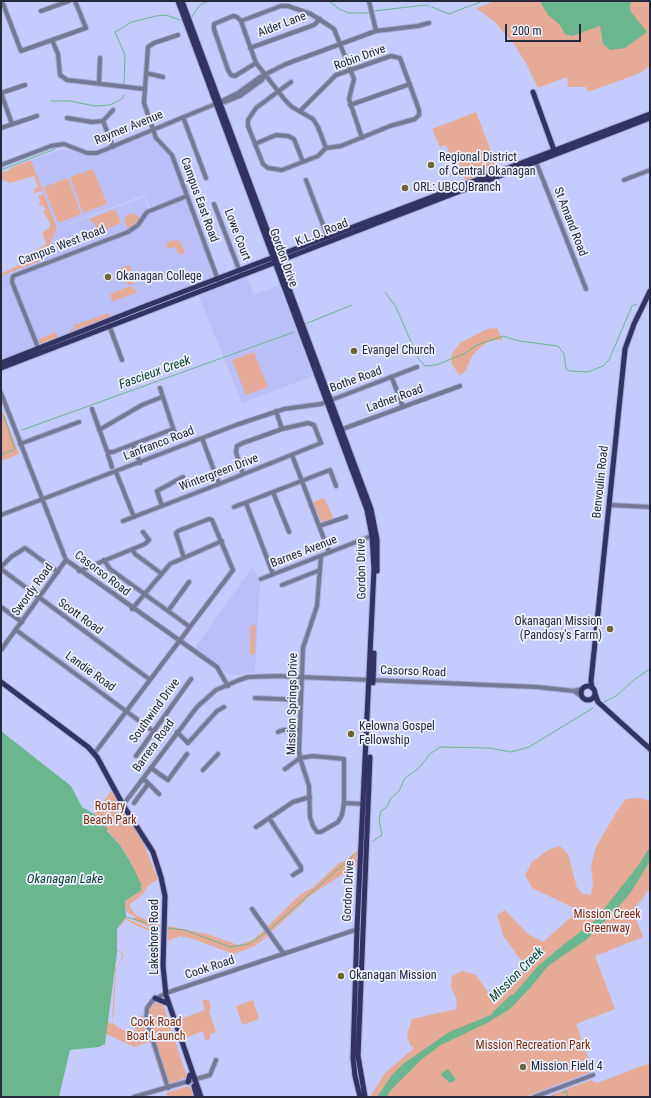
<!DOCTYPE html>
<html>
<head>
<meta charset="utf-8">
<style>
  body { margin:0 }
  #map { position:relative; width:651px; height:1098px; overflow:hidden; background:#c5cbfc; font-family:"Roboto Condensed",sans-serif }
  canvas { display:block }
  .frame { position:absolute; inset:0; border:2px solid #27293c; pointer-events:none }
  .scale { position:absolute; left:505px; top:24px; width:76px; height:18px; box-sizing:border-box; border:2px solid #27293c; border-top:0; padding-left:5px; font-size:12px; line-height:14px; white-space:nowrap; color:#27293c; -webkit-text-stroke:3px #eceffe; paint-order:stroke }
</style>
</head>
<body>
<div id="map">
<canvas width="651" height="1098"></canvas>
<div class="frame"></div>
<div class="scale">200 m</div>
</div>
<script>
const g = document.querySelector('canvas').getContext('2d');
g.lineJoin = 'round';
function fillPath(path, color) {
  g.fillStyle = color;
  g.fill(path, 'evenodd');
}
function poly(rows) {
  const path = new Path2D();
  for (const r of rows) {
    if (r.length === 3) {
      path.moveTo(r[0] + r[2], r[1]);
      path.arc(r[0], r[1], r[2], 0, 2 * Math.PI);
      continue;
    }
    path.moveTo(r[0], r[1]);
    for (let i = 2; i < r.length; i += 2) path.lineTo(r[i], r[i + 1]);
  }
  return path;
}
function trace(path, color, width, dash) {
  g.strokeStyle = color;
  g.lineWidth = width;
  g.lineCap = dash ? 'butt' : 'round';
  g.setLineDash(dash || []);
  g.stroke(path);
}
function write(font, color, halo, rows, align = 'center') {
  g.font = font + ' "Roboto Condensed",sans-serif';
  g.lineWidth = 3.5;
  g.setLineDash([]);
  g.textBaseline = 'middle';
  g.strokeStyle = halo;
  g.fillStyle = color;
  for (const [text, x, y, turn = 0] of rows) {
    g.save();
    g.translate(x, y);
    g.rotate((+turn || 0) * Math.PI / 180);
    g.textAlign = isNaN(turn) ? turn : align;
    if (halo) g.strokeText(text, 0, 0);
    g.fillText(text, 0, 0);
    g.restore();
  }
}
fillPath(poly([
  [152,134,169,152,185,195,150,208,144,195,57,228,31,160,60,150,69,150,89,156,97,155],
  [144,197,149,211,185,198,215,278,1,359,1,276,43,260,56,229],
  [246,276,254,295,279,285,313,376,242,403,198,294],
  [253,566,260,583,255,672,232,676,194,649]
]), '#bac0f7');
fillPath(poly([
  [495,1,650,1,650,65,642,72,632,76,588,92,586,87,568,87,567,77,538,88,526,63,513,43,495,22,476,8],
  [476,112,498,170,466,182,459,163,451,157,446,145,440,147,432,129],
  [31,160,57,228,43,260,1,276,1,274,29,260,30,253,45,245,46,242,42,233,49,228,50,223,43,211,45,210,43,205,40,206,38,204,41,203,38,196,43,194,42,191,34,193,34,189,38,187,34,176,10,183,1,179,1,172,8,171,11,168],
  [93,169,107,204,83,213,70,177],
  [68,178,81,214,58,223,44,187],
  [115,209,121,223,94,234,96,226,89,219],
  [133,213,141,219,139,222,128,229,124,221,126,216],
  [177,239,178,242,180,241,185,253,179,255,175,247,168,249,166,243],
  [130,265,135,279,133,280,134,283,129,285,123,281,119,269],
  [130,286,138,292,112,302,110,294],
  [109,313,111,316,109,318,69,333,69,331,75,329,74,324,78,324],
  [497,328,503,340,495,340,486,343,478,350,472,356,466,370,460,376,451,363,452,354,460,343,487,329],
  [56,332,58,338,41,344,39,342,39,339],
  [254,352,268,387,246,395,232,360],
  [3,412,19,454,1,461,1,414],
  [324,498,334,519,324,523,321,521,313,502],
  [251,625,256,625,255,654,250,655],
  [111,791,142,840,158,879,148,886,143,894,130,904,130,907,137,916,160,925,159,930,137,922,133,918,135,916,128,913,126,909,125,901,141,890,132,865,123,849,94,814],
  [639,798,650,801,650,888,633,911,643,937,595,956,615,1009,576,1024,593,1071,525,1097,370,1097,384,1074,414,1048,410,1045,407,1035,412,1019,456,1009,457,1000,451,987,452,976,463,971,476,975,495,1002,513,985,513,977,524,964,504,937,497,915,505,910,528,934,543,942,577,912,574,908,532,888,525,875,532,862,548,850,560,846,568,854,577,888,583,894,591,895,593,883,591,865,596,847,617,811,626,799],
  [359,849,358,864,305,899,306,900,271,932,267,927,301,894,312,888,339,863,345,861],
  [125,918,159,933,159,935,135,925,126,919,118,930,117,950,123,953,123,957,116,970,114,1011,112,1022,119,1028,133,1034,141,1015,148,1017,148,1011,156,1001,163,1004,187,1077,164,1086,150,1042,134,1047,88,1025,91,1014,112,1024,115,968,118,966,122,957,122,953,116,951,118,929],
  [168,926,207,934,238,945,253,940,264,930,268,936,255,946,234,954,190,938,180,936,168,941],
  [208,999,211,1007,209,1011,216,1032,211,1034,209,1040,205,1040,203,1031,185,1038,178,1020,205,1010,202,1001],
  [253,1000,259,1019,242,1025,236,1006],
  [650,1063,650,1097,546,1097,591,1080,597,1083],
  [188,1086,191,1089,194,1097,168,1097,166,1093]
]), '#e6ab96');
fillPath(poly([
  [540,1,632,1,630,5,631,12,647,32,625,48,610,50,603,44,600,26,572,36,565,34,559,24,547,14],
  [1,731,71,786,82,807,94,814,108,829,107,831,120,845,132,865,142,886,140,887,142,890,125,901,126,917,117,929,117,953,105,1044,99,1047,70,1050,59,1097,1,1097],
  [650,847,650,861,631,892,615,911,586,940,548,966,531,987,510,1009,487,1023,441,1045,422,1059,390,1091,387,1097,377,1097,392,1075,403,1064,449,1032,486,1017,502,1008,537,967,558,949,571,943,596,919,637,867],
  [448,1069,455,1078,455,1081,450,1083,441,1075,442,1073]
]), '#6cb68f');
trace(poly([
  [329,1,339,9,349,13,368,13],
  [470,6,483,1],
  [432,7,449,14,469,6],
  [374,11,425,5,429,6],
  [191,18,200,5,209,1],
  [124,84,125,55,115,32,132,22,156,16,166,15,180,20],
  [51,101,70,101,95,106,110,105,122,99,124,95],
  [1,170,55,149],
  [385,292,396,307,418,358,425,366,436,365,464,354,477,345,503,336,519,341,558,346,564,354,566,369,570,371,588,372,603,366,609,360,632,306,637,304],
  [305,324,352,305],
  [22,430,294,332],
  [1,455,15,449,4,416],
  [604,702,616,696,635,679,650,669],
  [373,841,382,835,379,821,381,811,387,807,391,798,399,791,405,778,419,768,430,754,440,747,489,748,511,752,529,747,593,708],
  [126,917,162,927],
  [167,928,185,930,230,947,249,944,265,933],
  [269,930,354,855],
  [562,1093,566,1091,568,1097],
  [550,1097,555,1095]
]), '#6cb68f', 1);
trace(poly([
  [563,948,582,933],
  [495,1013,512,997]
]), '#6cb68f', 4.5);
const minor = poly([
  [2,1,21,51,86,28,75,1],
  [369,1,376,31],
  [41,11,69,1],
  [241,21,281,6,288,6,311,14,334,29,354,79,349,99,362,138],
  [178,35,154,43,148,47,144,103,156,138,172,155,218,280],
  [52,40,58,54,60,75,67,80,144,89],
  [250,48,314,25,320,19],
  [256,63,235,76,231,75,228,70,214,29,214,24,233,16,237,17,241,21,256,63,285,100,292,107,313,119,318,127,326,148],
  [146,73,163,77],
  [291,82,256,108,248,120,248,126,263,164,268,168,282,170,318,156,326,148],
  [99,83,100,58],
  [220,102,225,102,240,96,262,80,264,76],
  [350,105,410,84],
  [300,111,336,75,391,56,400,58,419,110,419,115,415,119,390,126,341,146,326,148],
  [183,117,206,178],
  [67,118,92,122,103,121,113,147],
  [103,121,113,110],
  [12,124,1,93,25,85],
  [1,128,37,116],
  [255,144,276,135,288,136,294,139,303,162],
  [536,162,586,289],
  [1,165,51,146,64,144,87,153,97,153,220,102,238,93,260,77,286,64,376,31,418,26,429,23],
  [306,180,328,238],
  [624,180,650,170],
  [214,204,240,272],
  [109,325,122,360],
  [39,350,12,282,13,276,128,232,138,225,147,212,187,196],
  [392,378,403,407],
  [160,388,176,437],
  [1,393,66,560,217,667,228,686],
  [92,409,107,451,109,452,108,455,112,467],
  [276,411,282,429],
  [99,430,142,405,162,397],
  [340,430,460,386],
  [202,438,219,484],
  [20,444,79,422],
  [133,445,140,463],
  [109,452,113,452,173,429],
  [292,455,329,552],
  [116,472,134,517],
  [273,492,289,532],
  [246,503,273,574],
  [609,505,650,507],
  [162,506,157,491,183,477],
  [234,507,330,470,336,486],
  [1,515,236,425,284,409,321,404,417,367],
  [123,521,219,484,321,443,314,425,308,423,282,429,243,443,237,446,236,452,243,474],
  [319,526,346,517],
  [132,549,135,554,162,574],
  [104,560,110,569,190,627],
  [1,567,11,557,25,548,58,572],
  [1,569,149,679],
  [79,571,145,544,149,540,143,532],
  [261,579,374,535],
  [282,585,320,570],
  [1,607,22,622],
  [132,609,170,564,222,541],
  [168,611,189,582],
  [16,630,153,731],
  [1,650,66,560],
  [574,691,581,696],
  [255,698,301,700],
  [177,732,188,743,217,711,224,707],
  [278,732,283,730,300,730],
  [94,754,233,570,212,520,209,519,178,531,176,533,184,558],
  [136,756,191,679],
  [151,768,168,780,187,754],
  [285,769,300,758,313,756,344,759,344,803,342,815,338,822,321,832,317,832,313,826,310,817,309,786,300,758,299,751,303,648,317,606,321,556],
  [203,770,218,754],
  [142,780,146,781,159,794],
  [134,803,148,784],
  [344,803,364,804],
  [123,805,197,707,216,690,239,680,248,677,277,676,537,687,574,691,582,689],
  [269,818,301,867,301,870,293,875],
  [256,827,293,802,310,797],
  [252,909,284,954],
  [168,1088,146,1019,147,1008,152,1001,166,993,358,929],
  [134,1097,210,1075,216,1060],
  [534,1097,593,1075]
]);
const major = poly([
  [178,1,367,510,372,536,374,569,357,929,353,1058,355,1076,360,1097],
  [182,1,371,509,377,540,377,571],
  [533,92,555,153],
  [1,363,143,307,650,114],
  [1,368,650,118],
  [1,682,88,747,97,757,123,805,153,852,161,877,165,896,163,966,166,995,201,1097],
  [373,683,374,653],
  [588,693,7],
  [592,688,591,681,625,349,634,324,650,291],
  [595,694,598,702,650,749],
  [155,998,169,1004],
  [188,1082,190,1075],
  [194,1086,197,1097],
  [365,1097,358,1056,370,757]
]);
trace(minor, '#a5abd6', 6);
trace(major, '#a5abd6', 7);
trace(minor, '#767995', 4);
trace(major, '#323362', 5);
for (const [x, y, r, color] of [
  [431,165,4,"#6f6633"],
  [405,188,4,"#6f6633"],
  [108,277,4,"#6f6633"],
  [354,351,4,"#6f6633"],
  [610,629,4,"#6f6633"],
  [351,734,4,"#6f6633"],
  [341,976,4,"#6f6633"],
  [523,1067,4,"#6f6633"]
]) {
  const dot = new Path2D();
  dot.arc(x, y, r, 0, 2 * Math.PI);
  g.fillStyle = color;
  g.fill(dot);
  trace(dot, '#eceffe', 1.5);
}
write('12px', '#27293c', '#eceffe', [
  ["Alder Lane",282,25,-21],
  ["Robin Drive",360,58,-20],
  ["Raymer Avenue",129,128,-22],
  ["Campus East Road",199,200,70],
  ["St Amand Road",570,222,69],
  ["K.L.O. Road",322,233,-21],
  ["Lowe Court",237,235,69],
  ["Campus West Road",62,246,-21],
  ["Gordon Drive",283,258,70],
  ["Bothe Road",356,380,-20],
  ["Ladner Road",395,399,-20],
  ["Lanfranco Road",159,444,-21],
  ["Wintergreen Drive",219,473,-21],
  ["Benvoulin Road",601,482,-84],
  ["Barnes Avenue",304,552,-21],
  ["Gordon Drive",362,569,-91],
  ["Casorso Road",102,574,37],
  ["Swordy Road",33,590,-54],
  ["Scott Road",80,617,36],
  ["Landie Road",90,672,36],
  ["Casorso Road",413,672,2],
  ["Mission Springs Drive",293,704,-89],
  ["Southwind Drive",155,711,-54],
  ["Barrera Road",154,746,-54],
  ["Gordon Drive",349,891,-87],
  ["Lakeshore Road",155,937,-90],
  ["Cook Road",210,968,-18]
]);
write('12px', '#27293c', '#eceffe', [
  ["Regional District",439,158],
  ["of Central Okanagan",439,172],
  ["ORL: UBCO Branch",413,188],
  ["Okanagan College",116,277],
  ["Evangel Church",362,351],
  ["Okanagan Mission",602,622,"right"],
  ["(Pandosy's Farm)",602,636,"right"],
  ["Kelowna Gospel",359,727],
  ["Fellowship",359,741],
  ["Okanagan Mission",349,976],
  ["Mission Field 4",531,1067]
], 'left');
write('12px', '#812c08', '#eceffe', [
  ["Rotary",110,807],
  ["Beach Park",110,821],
  ["Mission Creek",607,915],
  ["Greenway",607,929],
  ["Cook Road",156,1023],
  ["Boat Launch",156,1037],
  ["Mission Recreation Park",533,1046]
]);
write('italic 13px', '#09472d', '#eceffe', [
  ["Fascieux Creek",155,373,-20],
  ["Okanagan Lake",65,880],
  ["Mission Creek",517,975,-45]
]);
</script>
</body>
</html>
